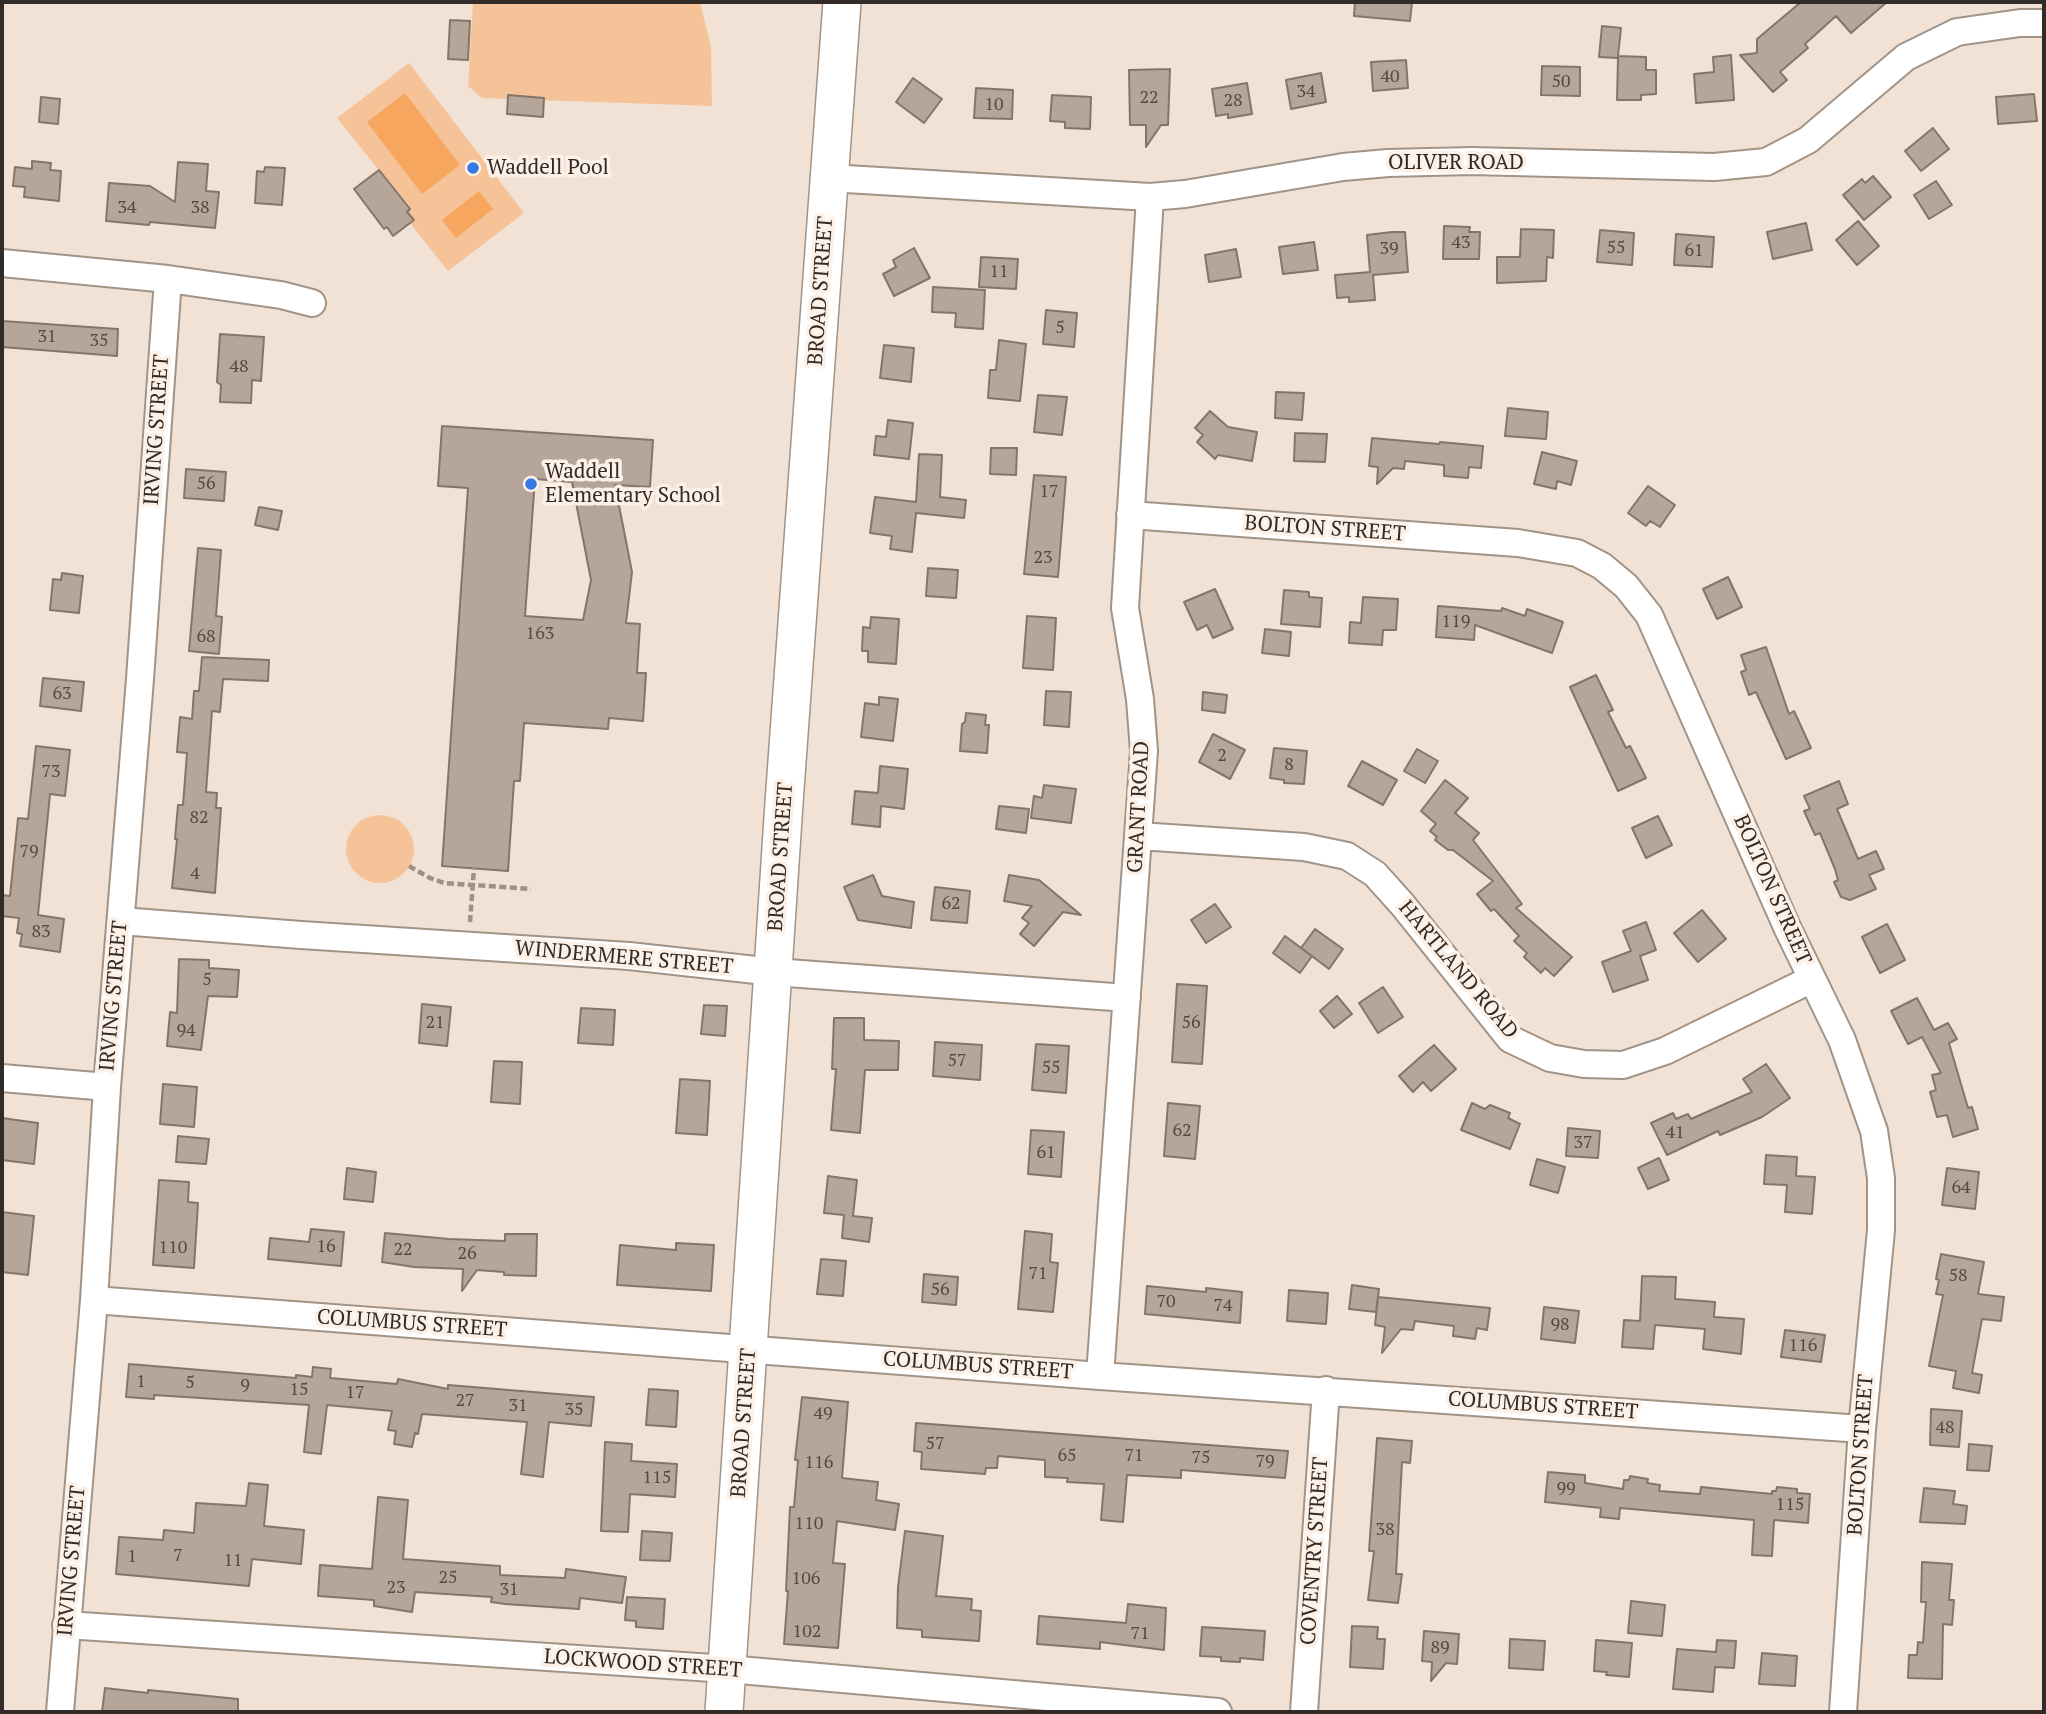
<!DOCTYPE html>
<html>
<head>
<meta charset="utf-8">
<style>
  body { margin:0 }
  #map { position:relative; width:2046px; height:1714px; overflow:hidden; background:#f2e2d5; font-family:"PT Serif",serif }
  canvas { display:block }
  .frame { position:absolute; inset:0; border:4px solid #322b27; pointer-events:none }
</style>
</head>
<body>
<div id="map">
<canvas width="2046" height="1714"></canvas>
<div class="frame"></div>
</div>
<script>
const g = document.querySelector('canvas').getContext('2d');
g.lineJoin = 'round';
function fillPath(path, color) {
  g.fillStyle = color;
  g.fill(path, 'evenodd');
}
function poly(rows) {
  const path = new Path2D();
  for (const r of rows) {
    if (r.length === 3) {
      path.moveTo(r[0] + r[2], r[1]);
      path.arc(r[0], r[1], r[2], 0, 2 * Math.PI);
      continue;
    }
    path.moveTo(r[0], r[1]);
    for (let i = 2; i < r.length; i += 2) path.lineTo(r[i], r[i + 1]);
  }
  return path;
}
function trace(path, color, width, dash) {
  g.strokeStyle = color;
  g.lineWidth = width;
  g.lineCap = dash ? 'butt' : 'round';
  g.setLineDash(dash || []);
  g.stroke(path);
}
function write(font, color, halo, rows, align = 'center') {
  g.font = font + ' "PT Serif",serif';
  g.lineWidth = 7;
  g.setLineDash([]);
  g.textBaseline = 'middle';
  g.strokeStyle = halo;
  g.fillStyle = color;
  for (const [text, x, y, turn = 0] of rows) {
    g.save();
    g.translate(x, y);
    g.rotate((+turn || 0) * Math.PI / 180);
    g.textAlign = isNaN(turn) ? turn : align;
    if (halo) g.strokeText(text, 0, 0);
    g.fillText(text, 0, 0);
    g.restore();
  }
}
fillPath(poly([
  [473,2,700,2,711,47,712,106,482,98,468,86],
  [409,63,524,213,448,271,410,223,413,220,407,212,410,209,337,118],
  [380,849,34]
]), '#f6c298');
fillPath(poly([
  [405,93,460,165,422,194,367,122],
  [479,191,493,209,456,238,442,220]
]), '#f6a65f');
const building = poly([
  [1355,2,1412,2,1410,21,1354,16,1355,2],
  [1801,2,1887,2,1851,33,1836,16,1805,44,1808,48,1780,72,1787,80,1773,92,1740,55,1757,53,1757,39,1801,2],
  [450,20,470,21,468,60,448,59,450,20],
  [1602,26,1621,28,1618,56,1646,57,1646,70,1656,70,1656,94,1641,95,1641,100,1617,100,1618,58,1599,57,1602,26],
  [1731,55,1734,100,1696,103,1694,74,1714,72,1713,57,1731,55],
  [1406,60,1408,88,1373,91,1371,62,1406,60],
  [1542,66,1580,67,1580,96,1541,95,1542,66],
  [1170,69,1168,125,1161,125,1146,147,1146,125,1130,125,1129,70,1170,69],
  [1321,73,1326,102,1291,109,1286,80,1321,73],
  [913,78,942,99,924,123,896,102,913,78],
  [1247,83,1252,114,1228,118,1228,114,1216,116,1212,89,1247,83],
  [976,88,1013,90,1012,119,974,118,976,88],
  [2034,94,2037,121,1998,124,1996,97,2034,94],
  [508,95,544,98,543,117,507,114,508,95],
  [1052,95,1091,97,1090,129,1065,128,1065,122,1050,121,1052,95],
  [41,97,60,99,58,124,39,122,41,97],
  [1933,128,1949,149,1921,171,1905,151,1933,128],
  [32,161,51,163,50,170,61,171,59,201,24,197,25,187,13,186,15,167,32,169,32,161],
  [178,162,208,164,206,191,219,192,215,228,150,222,149,225,106,221,109,183,150,186,175,202,178,162],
  [265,167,285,168,282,205,255,203,257,171,264,172,265,167],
  [379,170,410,209,407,212,414,220,393,236,387,227,384,229,354,189,379,170],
  [1873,176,1891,197,1864,220,1843,195,1862,179,1865,183,1873,176],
  [1936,181,1952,205,1929,219,1914,195,1936,181],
  [1858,221,1879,246,1857,265,1836,240,1858,221],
  [1806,223,1812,250,1773,259,1767,232,1806,223],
  [1444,226,1470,227,1469,232,1480,232,1479,259,1443,259,1444,226],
  [1521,229,1554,230,1553,258,1547,257,1546,281,1497,283,1497,257,1520,257,1521,229],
  [1600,230,1634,233,1632,265,1597,262,1600,230],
  [1392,232,1405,232,1408,272,1373,275,1375,300,1349,302,1349,297,1337,298,1335,275,1370,272,1367,235,1392,232],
  [1676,234,1714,237,1712,267,1674,265,1676,234],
  [1314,242,1318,270,1283,274,1279,247,1314,242],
  [914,248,930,278,894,296,883,274,896,267,893,260,914,248],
  [1236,249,1241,277,1209,282,1205,255,1236,249],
  [981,257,1018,259,1016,289,979,287,981,257],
  [933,287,985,290,983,329,955,327,956,313,932,312,933,287],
  [1046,310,1077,313,1074,347,1043,344,1046,310],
  [2,321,118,329,117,356,2,347,2,321],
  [220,334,264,337,261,381,252,380,251,403,220,402,221,385,217,382,220,334],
  [999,340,1026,344,1020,401,988,398,990,370,996,370,999,340],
  [884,345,914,348,911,382,880,378,884,345],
  [1276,392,1304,393,1302,420,1275,418,1276,392],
  [1038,395,1067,397,1062,435,1034,432,1038,395],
  [1508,408,1548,412,1546,439,1505,436,1508,408],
  [1210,411,1228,427,1257,432,1252,461,1218,455,1215,459,1197,442,1203,435,1195,428,1210,411],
  [888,420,913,423,909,459,874,455,876,436,886,437,888,420],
  [442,426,653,440,650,487,615,485,632,572,626,623,640,624,637,673,646,673,643,721,609,718,608,729,524,723,520,781,514,781,508,871,442,866,468,488,438,486,442,426],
  [535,479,572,482,591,580,583,620,525,616,535,479],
  [1295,433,1327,434,1325,462,1294,461,1295,433],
  [1372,438,1439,444,1440,442,1483,446,1481,468,1469,467,1468,478,1444,476,1444,465,1405,461,1404,469,1393,468,1377,484,1378,467,1369,466,1372,438],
  [991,448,1017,448,1016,475,990,474,991,448],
  [1542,452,1577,461,1571,485,1557,481,1556,489,1534,484,1542,452],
  [919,454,942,455,940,497,966,500,964,518,916,513,912,552,890,549,892,536,870,533,875,497,916,502,919,454],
  [186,469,226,472,224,501,184,498,186,469],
  [1034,475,1066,477,1058,577,1024,574,1034,475],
  [1648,486,1675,505,1660,527,1650,521,1646,526,1628,513,1648,486],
  [259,507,282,511,278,530,255,525,259,507],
  [198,548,221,550,216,616,222,617,219,654,189,651,198,548],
  [928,568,958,570,956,598,926,596,928,568],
  [62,573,83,576,79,613,50,610,53,579,61,580,62,573],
  [1728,577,1742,607,1717,619,1703,589,1728,577],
  [1215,589,1233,629,1213,638,1207,625,1197,630,1184,602,1215,589],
  [1284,590,1309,592,1309,597,1322,598,1320,627,1281,624,1284,590],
  [1363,597,1398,599,1396,630,1383,630,1382,645,1349,643,1350,622,1361,623,1363,597],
  [1438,606,1501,611,1502,608,1525,616,1527,609,1563,622,1552,653,1475,625,1474,640,1436,637,1438,606],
  [1027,616,1056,618,1053,670,1023,668,1027,616],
  [871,617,899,619,896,664,868,662,868,651,862,651,863,627,870,628,871,617],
  [1265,629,1291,632,1289,656,1262,653,1265,629],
  [1766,647,1789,714,1794,711,1811,748,1786,759,1756,692,1749,695,1741,672,1746,670,1741,655,1766,647],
  [202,657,269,660,268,681,223,679,220,712,212,711,206,792,217,793,216,808,221,808,215,893,172,888,177,839,175,839,178,805,183,805,187,753,177,752,180,717,192,719,194,691,199,691,202,657],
  [1596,675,1613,710,1608,712,1626,748,1630,746,1646,778,1618,791,1570,687,1596,675],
  [43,678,84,682,81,711,40,706,43,678],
  [1046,691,1071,692,1069,727,1044,725,1046,691],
  [1203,692,1227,695,1225,713,1202,710,1203,692],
  [879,697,898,699,893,741,861,737,865,703,879,705,879,697],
  [966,713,986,715,985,725,989,725,987,753,960,751,962,724,965,722,966,713],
  [1213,734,1245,750,1230,779,1199,762,1213,734],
  [36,746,70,750,65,796,50,794,38,915,64,919,60,952,20,946,22,934,17,933,19,918,2,916,2,895,10,896,18,818,28,819,36,746],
  [1274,748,1307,751,1304,784,1284,783,1284,780,1270,778,1274,748],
  [1417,749,1438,761,1425,783,1404,771,1417,749],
  [1362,761,1397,780,1383,805,1348,786,1362,761],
  [880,766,908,769,904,809,881,806,880,827,852,824,855,791,878,793,880,766],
  [1445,780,1468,798,1455,813,1479,833,1473,840,1522,904,1516,908,1572,957,1554,976,1545,968,1541,973,1524,957,1527,953,1514,941,1519,936,1494,909,1491,911,1477,894,1493,881,1453,850,1448,850,1435,840,1437,837,1430,831,1436,824,1421,811,1445,780],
  [1839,781,1848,804,1837,809,1858,859,1876,851,1884,869,1869,875,1876,889,1850,900,1841,897,1834,882,1838,880,1835,869,1820,833,1815,835,1804,811,1810,809,1804,796,1839,781],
  [1044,785,1076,789,1071,823,1031,818,1034,796,1042,798,1044,785],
  [999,806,1029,809,1026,833,996,829,999,806],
  [1658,816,1672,845,1646,858,1632,828,1658,816],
  [873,875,882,896,914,902,911,928,858,920,844,887,873,875],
  [1009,875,1039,880,1081,915,1063,912,1034,946,1020,934,1029,923,1022,918,1032,906,1004,901,1009,875],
  [935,887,970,891,967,923,931,920,935,887],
  [1215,904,1231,927,1206,943,1191,920,1215,904],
  [1702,910,1726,939,1698,962,1674,933,1702,910],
  [1646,922,1656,950,1640,956,1648,980,1613,992,1602,962,1631,951,1623,931,1646,922],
  [1887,924,1905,960,1880,973,1862,937,1887,924],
  [1315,929,1343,949,1329,969,1301,948,1315,929],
  [1285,936,1312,956,1300,973,1273,953,1285,936],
  [179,959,209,960,209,968,239,970,237,997,208,996,201,1050,167,1046,170,1012,177,1013,179,959],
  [1177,984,1207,986,1202,1064,1172,1062,1177,984],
  [1383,987,1403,1017,1378,1033,1359,1003,1383,987],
  [1337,996,1352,1014,1334,1028,1320,1011,1337,996],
  [1917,998,1934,1030,1948,1023,1957,1039,1949,1043,1968,1108,1972,1107,1978,1129,1953,1137,1947,1115,1937,1117,1930,1092,1936,1090,1932,1075,1941,1073,1922,1037,1908,1044,1891,1011,1917,998],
  [422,1004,451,1007,447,1046,419,1043,422,1004],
  [704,1005,727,1006,725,1036,701,1034,704,1005],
  [581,1008,615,1010,613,1045,578,1043,581,1008],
  [834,1018,864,1018,864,1040,899,1041,898,1070,865,1070,860,1133,831,1130,836,1069,832,1069,834,1018],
  [935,1042,982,1045,980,1080,933,1076,935,1042],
  [1036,1044,1069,1046,1066,1093,1032,1090,1036,1044],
  [1434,1045,1456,1069,1431,1091,1423,1082,1413,1092,1399,1076,1434,1045],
  [494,1061,522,1062,520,1104,491,1102,494,1061],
  [1766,1064,1790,1098,1762,1117,1720,1135,1718,1131,1667,1155,1651,1123,1673,1113,1676,1119,1688,1114,1691,1119,1752,1092,1743,1079,1766,1064],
  [680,1079,710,1081,707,1135,676,1133,680,1079],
  [163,1084,197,1087,194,1127,160,1124,163,1084],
  [1168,1103,1200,1106,1195,1159,1164,1156,1168,1103],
  [1472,1103,1485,1109,1490,1105,1510,1113,1508,1118,1520,1124,1510,1149,1461,1130,1472,1103],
  [2,1118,38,1123,34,1164,2,1160,2,1118],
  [1568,1128,1600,1131,1598,1158,1566,1156,1568,1128],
  [1031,1130,1064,1132,1061,1177,1028,1174,1031,1130],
  [178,1136,209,1139,206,1164,176,1162,178,1136],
  [1766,1155,1797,1157,1796,1176,1815,1177,1812,1214,1785,1212,1787,1185,1764,1184,1766,1155],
  [1659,1158,1669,1180,1648,1189,1638,1168,1659,1158],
  [1537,1159,1565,1167,1558,1193,1530,1185,1537,1159],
  [347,1168,376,1172,373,1202,344,1199,347,1168],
  [1947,1168,1979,1172,1975,1209,1942,1205,1947,1168],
  [828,1176,857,1180,853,1216,872,1218,869,1242,842,1238,844,1215,824,1213,828,1176],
  [159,1180,189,1182,188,1202,198,1203,194,1268,153,1265,159,1180],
  [2,1212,34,1216,28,1275,2,1272,2,1212],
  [311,1229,344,1232,341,1266,268,1259,270,1238,309,1242,311,1229],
  [1025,1231,1052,1234,1050,1262,1058,1263,1053,1312,1018,1309,1025,1231],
  [385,1233,449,1239,505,1241,505,1234,537,1234,536,1276,504,1275,504,1272,477,1270,462,1291,463,1269,414,1267,382,1262,385,1233],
  [676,1243,714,1245,711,1291,617,1285,620,1245,676,1250,676,1243],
  [1941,1254,1984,1262,1978,1294,2004,1297,2001,1321,1982,1319,1972,1373,1982,1375,1979,1393,1953,1388,1956,1371,1929,1366,1943,1295,1936,1294,1939,1280,1936,1279,1941,1254],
  [821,1259,846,1261,843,1296,817,1294,821,1259],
  [924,1274,958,1277,956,1305,922,1302,924,1274],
  [1642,1276,1676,1277,1675,1299,1715,1302,1714,1317,1744,1319,1741,1354,1703,1349,1705,1329,1655,1325,1653,1349,1622,1347,1624,1320,1640,1321,1642,1276],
  [1352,1285,1379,1289,1376,1312,1349,1309,1352,1285],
  [1147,1286,1206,1292,1206,1288,1242,1292,1240,1323,1145,1314,1147,1286],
  [1289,1290,1328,1293,1326,1324,1287,1321,1289,1290],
  [1378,1297,1490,1308,1487,1330,1477,1328,1475,1339,1453,1336,1454,1326,1415,1321,1413,1330,1401,1329,1382,1353,1385,1327,1375,1325,1378,1297],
  [1544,1307,1579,1311,1575,1343,1541,1339,1544,1307],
  [1785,1330,1825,1335,1821,1362,1781,1357,1785,1330],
  [129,1364,296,1378,296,1375,312,1377,313,1367,331,1369,330,1378,397,1384,398,1379,448,1389,448,1385,594,1397,591,1426,549,1422,543,1477,521,1474,527,1422,422,1414,418,1434,415,1433,412,1447,394,1444,396,1431,388,1430,392,1411,327,1405,321,1454,304,1452,309,1405,154,1395,154,1399,126,1397,129,1364],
  [649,1389,678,1391,676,1427,646,1425,649,1389],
  [802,1397,848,1402,842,1478,878,1482,876,1500,899,1504,895,1530,837,1521,833,1563,845,1564,838,1648,784,1644,788,1591,786,1591,790,1507,794,1507,798,1460,795,1460,802,1397],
  [1931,1409,1962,1411,1959,1447,1930,1445,1931,1409],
  [916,1423,1288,1451,1285,1478,1181,1470,1181,1478,1127,1475,1123,1522,1101,1520,1104,1484,1067,1482,1068,1478,1045,1477,1045,1460,998,1456,997,1468,986,1468,985,1474,921,1469,922,1452,914,1451,916,1423],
  [1377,1438,1412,1441,1410,1463,1402,1462,1396,1574,1402,1574,1398,1603,1368,1600,1374,1551,1369,1551,1377,1438],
  [605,1442,632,1444,631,1461,677,1464,675,1497,630,1494,628,1532,601,1531,605,1442],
  [1969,1444,1992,1446,1989,1471,1967,1470,1969,1444],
  [1548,1472,1585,1475,1585,1483,1623,1489,1624,1480,1629,1480,1630,1476,1648,1479,1647,1483,1660,1485,1659,1491,1700,1494,1701,1487,1772,1494,1772,1491,1776,1491,1777,1487,1797,1489,1797,1493,1810,1494,1808,1523,1774,1520,1772,1556,1752,1555,1754,1520,1620,1508,1619,1519,1600,1517,1601,1508,1545,1502,1548,1472],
  [249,1483,268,1485,264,1526,304,1530,301,1564,252,1559,249,1586,116,1574,119,1537,163,1540,164,1530,194,1533,196,1503,246,1506,249,1483],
  [1924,1488,1955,1491,1953,1504,1967,1506,1965,1524,1920,1522,1924,1488],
  [378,1497,408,1500,403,1559,500,1566,500,1575,565,1578,566,1569,626,1577,622,1603,580,1598,579,1609,505,1604,491,1602,492,1597,415,1592,412,1612,374,1606,374,1600,318,1596,320,1565,372,1569,378,1497],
  [642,1531,672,1533,670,1561,640,1560,642,1531],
  [905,1531,943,1536,936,1596,972,1599,971,1610,981,1611,979,1641,922,1637,922,1630,897,1628,898,1587,905,1531],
  [1922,1562,1952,1564,1949,1600,1954,1600,1952,1625,1943,1624,1942,1679,1908,1678,1909,1655,1917,1655,1918,1642,1923,1643,1926,1602,1921,1602,1922,1562],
  [627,1597,665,1599,663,1629,636,1627,636,1621,625,1620,627,1597],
  [1631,1601,1665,1605,1662,1636,1628,1633,1631,1601],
  [1128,1604,1166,1608,1164,1650,1100,1642,1100,1649,1037,1644,1039,1616,1126,1623,1128,1604],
  [1352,1626,1378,1627,1377,1639,1385,1639,1383,1669,1350,1667,1352,1626],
  [1202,1627,1265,1631,1263,1660,1240,1658,1240,1662,1221,1661,1221,1657,1200,1656,1202,1627],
  [1424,1631,1459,1634,1457,1664,1446,1663,1431,1681,1432,1662,1422,1661,1424,1631],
  [1510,1639,1545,1641,1543,1670,1509,1668,1510,1639],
  [1596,1640,1632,1643,1629,1677,1606,1675,1607,1672,1594,1671,1596,1640],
  [1717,1640,1736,1641,1734,1668,1715,1667,1713,1692,1673,1689,1677,1649,1716,1652,1717,1640],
  [1762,1653,1797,1656,1795,1686,1759,1684,1762,1653],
  [105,1688,148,1693,148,1690,238,1699,238,1712,102,1712,105,1688]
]);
fillPath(building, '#b6a69a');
trace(building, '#84756a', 2);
const street = poly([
  [829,178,1150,197,1185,194,1343,167,1388,163,1472,161,1714,167,1766,162,1808,140,1906,57,1957,32,2020,23,2044,23],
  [2,263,168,279,281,295,312,303],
  [1130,515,1518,543,1577,553,1602,566,1626,586,1649,615,1787,927,1842,1040,1874,1131,1881,1178,1881,1230,1862,1429,1843,1712],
  [1139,836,1304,847,1347,856,1375,874,1402,904,1510,1039,1550,1058,1584,1064,1623,1065,1665,1051,1812,979],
  [121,921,301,935,629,956,774,972,1127,998],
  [2,1078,107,1087],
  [94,1300,1100,1376,1862,1429],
  [1100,1376,1144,751,1140,699,1125,608,1150,197],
  [66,1625,728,1669,1218,1712],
  [60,1712,94,1300,107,1087,140,679,168,279],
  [1304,1712,1326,1390]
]);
const secondary = poly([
  [724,1712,784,803,842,2]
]);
trace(street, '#a29387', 30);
trace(secondary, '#a29387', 40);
trace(poly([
  [409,866,430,878,444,883,531,889],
  [470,922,474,868]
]), '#9c9087', 4.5, [7, 3.5]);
trace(street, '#fff', 26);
trace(secondary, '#fff', 37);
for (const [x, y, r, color] of [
  [473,168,7,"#3479e6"],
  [531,484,7,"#3479e6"]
]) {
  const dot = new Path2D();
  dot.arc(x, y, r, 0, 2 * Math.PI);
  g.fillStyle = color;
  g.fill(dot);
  trace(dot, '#fdf0e6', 2.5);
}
write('18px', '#534a44', null, [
  ["40",1390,77],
  ["50",1561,82],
  ["34",1306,92],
  ["22",1149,98],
  ["28",1233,101],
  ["10",994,105],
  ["34",127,208],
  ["38",200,208],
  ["43",1461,243],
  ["55",1616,248],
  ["39",1389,249],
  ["61",1694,251],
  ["11",999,272],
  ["5",1060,328],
  ["31",47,337],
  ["35",99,341],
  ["48",239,367],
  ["56",206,484],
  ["17",1049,492],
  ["23",1043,558],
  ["119",1456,622],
  ["163",540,634],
  ["68",206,637],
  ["63",62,694],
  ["2",1222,756],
  ["8",1289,765],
  ["73",51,772],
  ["82",199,818],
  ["79",29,852],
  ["4",195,874],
  ["62",951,904],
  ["83",41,932],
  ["5",207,980],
  ["21",435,1023],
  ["56",1191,1023],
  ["94",186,1031],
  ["57",957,1061],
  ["55",1051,1068],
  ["62",1182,1131],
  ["41",1675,1133],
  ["37",1583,1143],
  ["61",1046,1153],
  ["64",1961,1188],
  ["16",326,1247],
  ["110",173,1248],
  ["22",403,1250],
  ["26",467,1254],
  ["71",1038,1274],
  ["58",1958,1276],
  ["56",940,1290],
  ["70",1166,1302],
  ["74",1223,1306],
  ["98",1560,1325],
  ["116",1803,1346],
  ["1",141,1382],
  ["5",190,1383],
  ["9",245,1386],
  ["15",299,1390],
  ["17",355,1393],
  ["27",465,1401],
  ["31",518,1406],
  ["35",574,1410],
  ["49",823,1414],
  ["48",1945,1428],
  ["57",935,1444],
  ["65",1067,1456],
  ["71",1134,1456],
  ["75",1201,1458],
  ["79",1265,1462],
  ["116",819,1463],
  ["115",657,1478],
  ["99",1566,1489],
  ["115",1790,1505],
  ["110",809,1524],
  ["38",1385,1530],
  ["7",178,1556],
  ["1",132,1557],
  ["11",233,1561],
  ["25",448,1578],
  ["106",806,1579],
  ["23",396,1588],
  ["31",509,1590],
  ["102",807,1632],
  ["71",1140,1634],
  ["89",1440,1648]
]);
write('21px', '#322b27', '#fdf0e6', [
  ["OLIVER ROAD",1456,163],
  ["BROAD STREET",821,291,-86],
  ["IRVING STREET",157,430,-86],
  ["BOLTON STREET",1325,529,4],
  ["GRANT ROAD",1139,807,-87],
  ["BROAD STREET",781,857,-86],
  ["BOLTON STREET",1772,890,66],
  ["WINDERMERE STREET",624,958,5],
  ["HARTLAND ROAD",1458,970,50],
  ["IRVING STREET",114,996,-85],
  ["COLUMBUS STREET",412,1324,4],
  ["COLUMBUS STREET",978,1366,4],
  ["COLUMBUS STREET",1543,1406,4],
  ["BROAD STREET",744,1423,-86],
  ["BOLTON STREET",1861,1455,-86],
  ["COVENTRY STREET",1315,1551,-86],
  ["IRVING STREET",72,1561,-85],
  ["LOCKWOOD STREET",643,1664,4]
]);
write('21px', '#322b27', '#fdf0e6', [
  ["Waddell Pool",487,168],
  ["Waddell",545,472],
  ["Elementary School",545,496]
], 'left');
</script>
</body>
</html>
